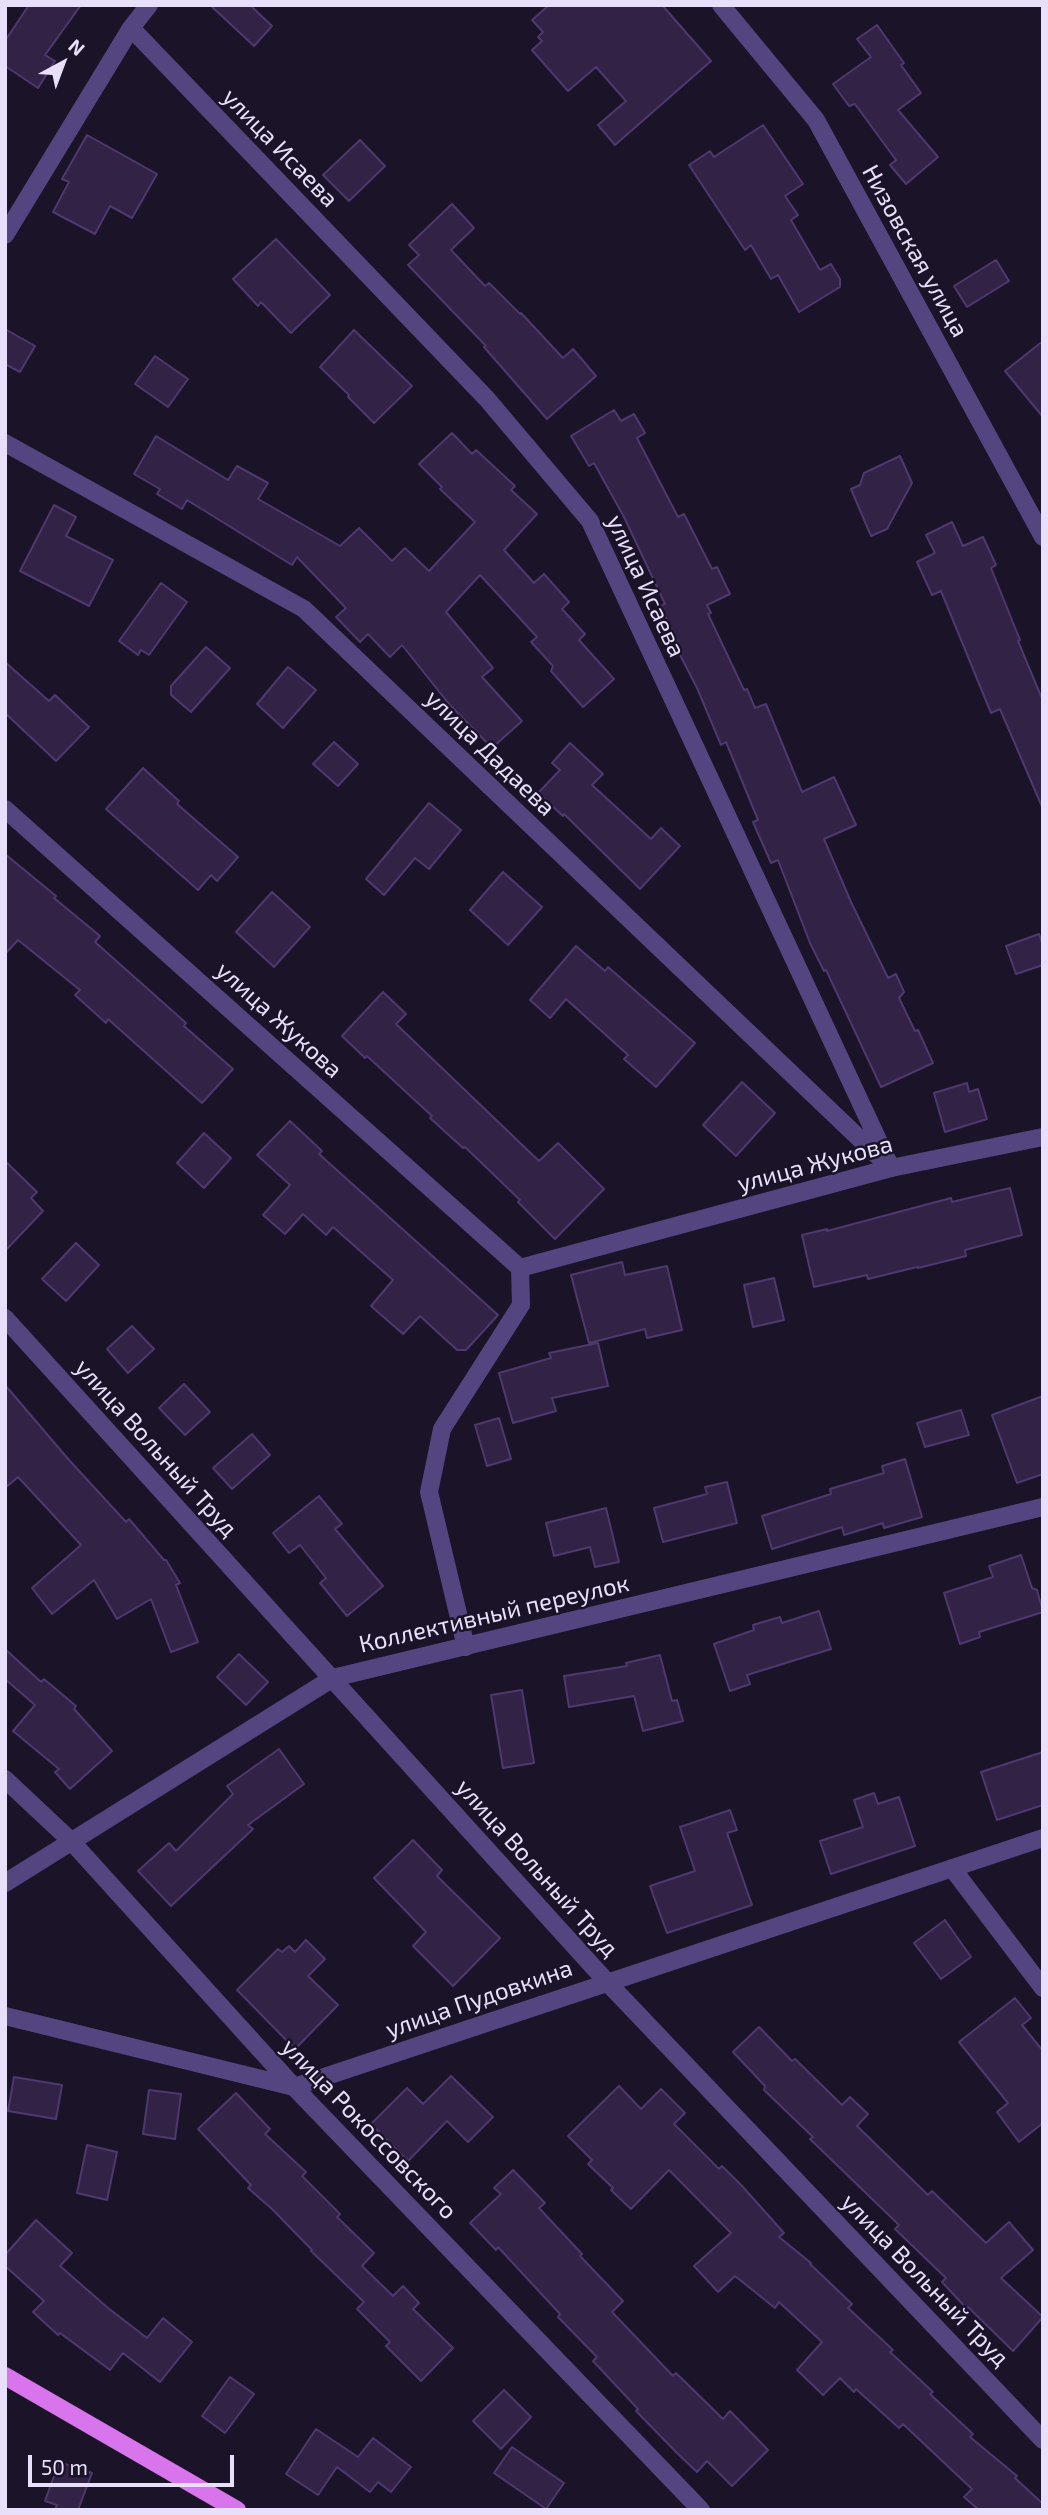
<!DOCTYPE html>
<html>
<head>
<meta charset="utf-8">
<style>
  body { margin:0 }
  #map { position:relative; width:1048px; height:2515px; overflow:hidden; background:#1b1428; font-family:"Exo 2",sans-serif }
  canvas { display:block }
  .frame { position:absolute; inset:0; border:7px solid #e8dffb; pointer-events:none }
  .north { position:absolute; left:28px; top:28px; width:70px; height:70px; -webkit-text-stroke:5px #1b1428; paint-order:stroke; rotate:41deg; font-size:19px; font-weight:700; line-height:28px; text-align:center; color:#e8dffb }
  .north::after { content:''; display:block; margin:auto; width:24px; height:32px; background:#e8dffb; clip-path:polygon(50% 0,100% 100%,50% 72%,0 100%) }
  .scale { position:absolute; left:28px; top:2455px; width:206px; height:32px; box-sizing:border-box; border:4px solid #e8dffb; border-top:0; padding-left:9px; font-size:21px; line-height:24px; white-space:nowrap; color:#e8dffb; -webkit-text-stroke:5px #1b1428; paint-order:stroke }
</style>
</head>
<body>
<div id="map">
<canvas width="1048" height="2515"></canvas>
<div class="frame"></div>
<div class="north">N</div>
<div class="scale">50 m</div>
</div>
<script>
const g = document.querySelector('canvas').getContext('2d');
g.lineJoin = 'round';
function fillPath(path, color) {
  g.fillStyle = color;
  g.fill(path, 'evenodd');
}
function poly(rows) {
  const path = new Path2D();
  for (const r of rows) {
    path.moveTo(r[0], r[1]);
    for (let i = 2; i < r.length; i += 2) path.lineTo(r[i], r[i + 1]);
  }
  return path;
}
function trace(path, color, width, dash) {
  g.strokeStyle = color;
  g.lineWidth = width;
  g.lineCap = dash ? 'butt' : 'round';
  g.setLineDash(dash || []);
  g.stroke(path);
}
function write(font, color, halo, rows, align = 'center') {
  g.font = font + ' "Exo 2",sans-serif';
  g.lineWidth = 5;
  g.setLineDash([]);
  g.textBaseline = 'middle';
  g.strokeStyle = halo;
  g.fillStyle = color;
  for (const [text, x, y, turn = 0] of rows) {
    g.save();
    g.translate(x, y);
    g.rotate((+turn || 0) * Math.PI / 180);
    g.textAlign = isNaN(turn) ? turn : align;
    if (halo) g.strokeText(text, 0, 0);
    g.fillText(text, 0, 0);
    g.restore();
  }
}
const building = poly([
  [29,5,81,5,45,55,55,61,38,88,5,66,5,41,29,5],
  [210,5,250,5,272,26,254,46,210,5],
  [549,5,662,5,711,61,615,145,598,125,626,101,596,67,568,91,532,50,542,41,538,37,543,32,532,20,549,5],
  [877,25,904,63,901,65,921,93,898,110,938,157,906,184,890,165,896,160,855,104,849,106,833,84,871,57,857,39,877,25],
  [763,125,803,184,785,196,798,215,791,220,820,270,831,264,840,279,840,287,799,312,778,275,771,279,751,245,745,250,689,165,710,151,714,157,763,125],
  [87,135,157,174,132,218,110,206,95,234,53,212,69,182,62,179,87,135],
  [360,140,385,166,349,201,323,175,360,140],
  [452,204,474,228,451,250,485,286,489,283,520,314,521,313,563,358,573,349,596,376,547,419,484,347,486,346,408,265,419,255,409,245,452,204],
  [276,239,330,295,291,333,261,302,258,306,233,279,276,239],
  [996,260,1009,281,967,307,954,286,996,260],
  [5,329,35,346,20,372,5,364,5,329],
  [354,330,412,386,374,423,348,397,349,395,320,367,354,330],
  [1043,341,1043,417,1005,371,1043,341],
  [155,356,188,379,168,407,135,384,155,356],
  [614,410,621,421,634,414,645,433,637,438,678,517,684,514,712,569,717,567,730,594,707,605,711,613,708,614,744,690,747,689,755,708,766,704,802,792,834,777,856,825,824,839,851,902,888,978,896,974,904,992,899,998,915,1031,918,1030,933,1063,881,1087,826,970,824,971,810,943,778,860,771,863,753,822,758,820,726,742,721,745,697,688,679,653,682,651,660,606,665,604,624,517,594,463,589,466,571,436,614,410],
  [452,433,472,454,476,450,515,486,511,490,537,514,504,550,534,583,544,574,569,602,562,609,585,634,579,640,614,679,583,707,551,671,553,666,531,642,537,637,480,575,446,612,493,668,482,677,522,721,492,748,449,704,402,645,390,657,368,634,360,642,336,617,346,608,297,557,292,565,187,500,182,509,157,494,160,489,134,474,156,436,228,480,237,466,268,483,258,499,340,546,359,528,392,561,405,548,429,571,475,522,440,489,442,487,419,464,452,433],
  [900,456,912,483,887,529,871,536,851,489,860,485,864,473,900,456],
  [54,505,76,517,66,536,113,560,89,606,20,571,54,505],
  [952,522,963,546,983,537,996,565,991,568,1020,640,1018,641,1043,701,1043,809,1000,709,991,713,941,591,932,595,917,562,935,553,926,535,952,522],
  [161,583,187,602,149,655,141,650,138,655,119,641,161,583],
  [206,647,230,668,191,712,171,695,171,686,206,647],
  [5,662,49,701,55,695,89,727,56,761,5,713,5,662],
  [288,667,316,690,283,728,257,704,288,667],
  [334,742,358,764,338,786,313,764,334,742],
  [570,743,603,774,592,785,651,839,661,828,680,846,640,889,564,814,563,816,538,793,560,770,552,763,570,743],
  [143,768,179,801,177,804,238,857,217,881,211,875,198,890,106,809,143,768],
  [429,803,461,830,429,869,415,858,384,895,366,879,429,803],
  [5,854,56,896,54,898,100,936,95,942,186,1023,184,1026,233,1069,202,1103,108,1019,106,1023,75,995,80,990,18,940,5,954,5,854],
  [503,872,542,907,508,945,470,910,503,872],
  [272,892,310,927,274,967,236,932,272,892],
  [1039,934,1043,946,1043,965,1016,974,1006,946,1039,934],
  [576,946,605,971,608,967,695,1043,656,1087,624,1059,628,1055,566,999,550,1018,530,1000,576,946],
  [383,992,406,1014,396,1024,539,1161,558,1143,604,1189,555,1239,518,1202,520,1200,465,1147,463,1148,430,1118,432,1116,367,1056,365,1058,342,1036,383,992],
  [742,1082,775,1113,736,1156,703,1125,742,1082],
  [967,1083,969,1092,978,1089,987,1119,945,1132,934,1093,967,1083],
  [290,1121,322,1151,319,1154,498,1315,466,1350,457,1350,420,1316,403,1334,371,1306,393,1280,333,1227,326,1235,303,1214,285,1234,263,1215,290,1185,257,1155,290,1121],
  [204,1133,231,1158,204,1188,177,1163,204,1133],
  [5,1161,37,1192,31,1198,43,1211,5,1251,5,1161],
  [1010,1188,1022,1235,965,1250,966,1256,918,1268,917,1267,868,1279,867,1275,814,1287,802,1235,827,1229,827,1231,951,1198,952,1202,1010,1188],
  [76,1243,99,1265,66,1301,42,1279,76,1243],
  [622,1262,625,1275,667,1266,682,1330,647,1338,645,1329,589,1343,571,1275,622,1262],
  [774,1278,784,1320,753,1327,744,1285,774,1278],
  [132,1326,154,1349,128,1373,107,1349,132,1326],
  [598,1343,608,1386,552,1398,556,1411,513,1423,499,1373,551,1358,549,1353,598,1343],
  [184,1384,210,1412,185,1435,159,1408,184,1384],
  [5,1385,69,1460,126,1522,129,1519,164,1560,166,1560,180,1583,176,1585,198,1642,171,1652,151,1599,117,1619,94,1580,52,1614,32,1588,81,1545,18,1477,5,1488,5,1385],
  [1043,1396,1043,1474,1017,1483,992,1415,1043,1396],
  [961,1410,969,1435,925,1447,917,1423,961,1410],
  [499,1418,511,1459,487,1466,475,1425,499,1418],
  [252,1434,270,1455,232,1489,213,1468,252,1434],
  [905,1459,922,1517,884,1528,883,1523,844,1535,842,1527,772,1549,762,1516,831,1494,830,1489,884,1473,882,1466,905,1459],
  [727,1482,737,1523,663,1542,654,1508,707,1494,705,1487,727,1482],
  [319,1496,342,1524,335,1529,383,1586,347,1616,320,1583,326,1578,300,1545,289,1553,273,1533,319,1496],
  [606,1508,619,1562,595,1567,590,1547,554,1556,546,1523,606,1508],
  [1021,1555,1032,1588,1037,1590,1043,1612,979,1632,980,1637,960,1644,944,1593,993,1577,989,1566,1021,1555],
  [819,1611,831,1649,747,1675,750,1684,730,1691,714,1644,754,1630,753,1625,780,1617,782,1623,819,1611],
  [5,1649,41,1682,44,1679,76,1706,74,1709,112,1751,70,1789,55,1772,59,1769,13,1731,35,1705,5,1679,5,1649],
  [239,1654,268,1682,246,1705,217,1677,239,1654],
  [660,1655,672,1701,677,1700,683,1721,643,1731,634,1696,569,1707,564,1676,627,1666,626,1663,660,1655],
  [522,1690,534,1763,503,1768,491,1695,522,1690],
  [279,1749,304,1784,248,1825,253,1829,171,1906,138,1871,169,1843,176,1851,233,1794,227,1786,279,1749],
  [1043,1752,1043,1805,997,1820,981,1772,1043,1752],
  [874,1793,878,1804,899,1797,915,1846,831,1874,820,1841,863,1827,854,1800,874,1793],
  [730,1810,737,1830,727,1833,752,1905,667,1933,650,1886,695,1871,680,1827,730,1810],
  [413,1840,442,1870,437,1876,500,1938,453,1986,413,1946,426,1932,374,1878,413,1840],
  [945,1920,971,1957,941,1979,914,1943,945,1920],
  [306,1940,325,1959,308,1976,338,2005,295,2049,237,1990,278,1949,282,1952,289,1946,295,1952,306,1940],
  [1015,1998,1031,2018,1022,2025,1043,2051,1043,2123,1019,2142,997,2112,1008,2103,959,2042,1015,1998],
  [759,2027,792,2061,795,2059,842,2105,850,2097,868,2114,857,2126,928,2195,932,2191,986,2243,1009,2222,1033,2250,1001,2278,1043,2317,1013,2351,968,2307,967,2309,942,2282,946,2278,895,2229,899,2225,810,2139,813,2137,764,2090,765,2086,733,2052,759,2027],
  [451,2076,493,2117,468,2142,447,2121,408,2161,371,2124,407,2088,423,2104,451,2076],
  [14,2077,62,2085,56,2119,8,2111,14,2077],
  [619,2086,641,2109,661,2089,685,2113,674,2124,719,2169,722,2166,742,2186,784,2233,779,2237,811,2263,810,2264,852,2304,848,2308,893,2350,890,2352,933,2392,930,2394,973,2434,970,2437,1017,2476,1015,2478,1043,2504,1043,2510,979,2510,964,2497,972,2489,903,2424,899,2428,856,2389,854,2392,840,2378,823,2395,797,2370,822,2342,779,2302,775,2308,735,2276,718,2292,694,2266,731,2233,669,2170,631,2209,611,2190,613,2188,588,2164,592,2160,568,2136,619,2086],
  [149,2090,181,2094,175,2139,143,2134,149,2090],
  [236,2093,270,2129,265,2134,306,2172,302,2176,340,2214,337,2217,374,2253,362,2266,393,2296,403,2286,419,2303,413,2309,453,2348,421,2381,386,2346,390,2342,357,2309,364,2302,311,2251,312,2250,272,2209,248,2188,251,2185,198,2129,236,2093],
  [87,2145,117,2152,107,2200,77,2193,87,2145],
  [513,2170,545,2203,539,2208,582,2254,580,2256,623,2301,612,2312,673,2376,676,2373,723,2419,730,2411,768,2450,732,2486,707,2461,697,2472,677,2453,636,2411,638,2409,593,2361,597,2357,558,2317,560,2314,498,2247,496,2250,470,2223,501,2194,494,2188,513,2170],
  [36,2220,72,2253,60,2266,108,2308,147,2338,163,2318,192,2342,160,2382,123,2353,110,2370,60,2333,58,2335,33,2312,44,2301,5,2266,5,2255,36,2220],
  [230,2377,254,2394,225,2433,202,2416,230,2377],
  [504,2390,531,2417,501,2449,473,2421,504,2390],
  [316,2429,358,2457,373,2438,411,2467,391,2492,378,2482,370,2492,337,2467,318,2495,286,2474,316,2429],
  [512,2447,564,2483,546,2509,494,2473,512,2447],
  [59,2462,92,2473,78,2510,55,2510,57,2505,45,2501,59,2462]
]);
fillPath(building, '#312246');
trace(building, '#4e386f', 2);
trace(poly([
  [721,5,816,120,1043,537],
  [131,28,487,399,590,521,891,1168],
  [5,235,131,28,149,5],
  [5,443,304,609,882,1160],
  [5,809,520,1268,891,1168,1043,1137],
  [5,1318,607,1982,1043,2440],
  [466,1647,429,1492,442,1429,521,1305,520,1268],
  [5,1779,71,1841,294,2087,701,2510],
  [952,1868,1043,1988],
  [5,1883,333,1678,1043,1507],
  [5,2016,294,2087,1043,1838]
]), '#544580', 18);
trace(poly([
  [5,2376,237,2510]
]), '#d874ec', 18);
write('24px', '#e8dffb', '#1b1428', [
  ["улица Исаева",280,148,46],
  ["Низовская улица",915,251,61],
  ["улица Исаева",646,586,65],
  ["улица Дадаева",490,753,44],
  ["улица Жукова",279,1020,42],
  ["улица Жукова",815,1164,-15],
  ["улица Вольный Труд",156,1448,48],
  ["Коллективный переулок",494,1614,-13],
  ["улица Вольный Труд",537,1868,48],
  ["улица Пудовкина",479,1999,-19],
  ["улица Рокоссовского",369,2129,46],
  ["улица Вольный Труд",925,2280,46]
]);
</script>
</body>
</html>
